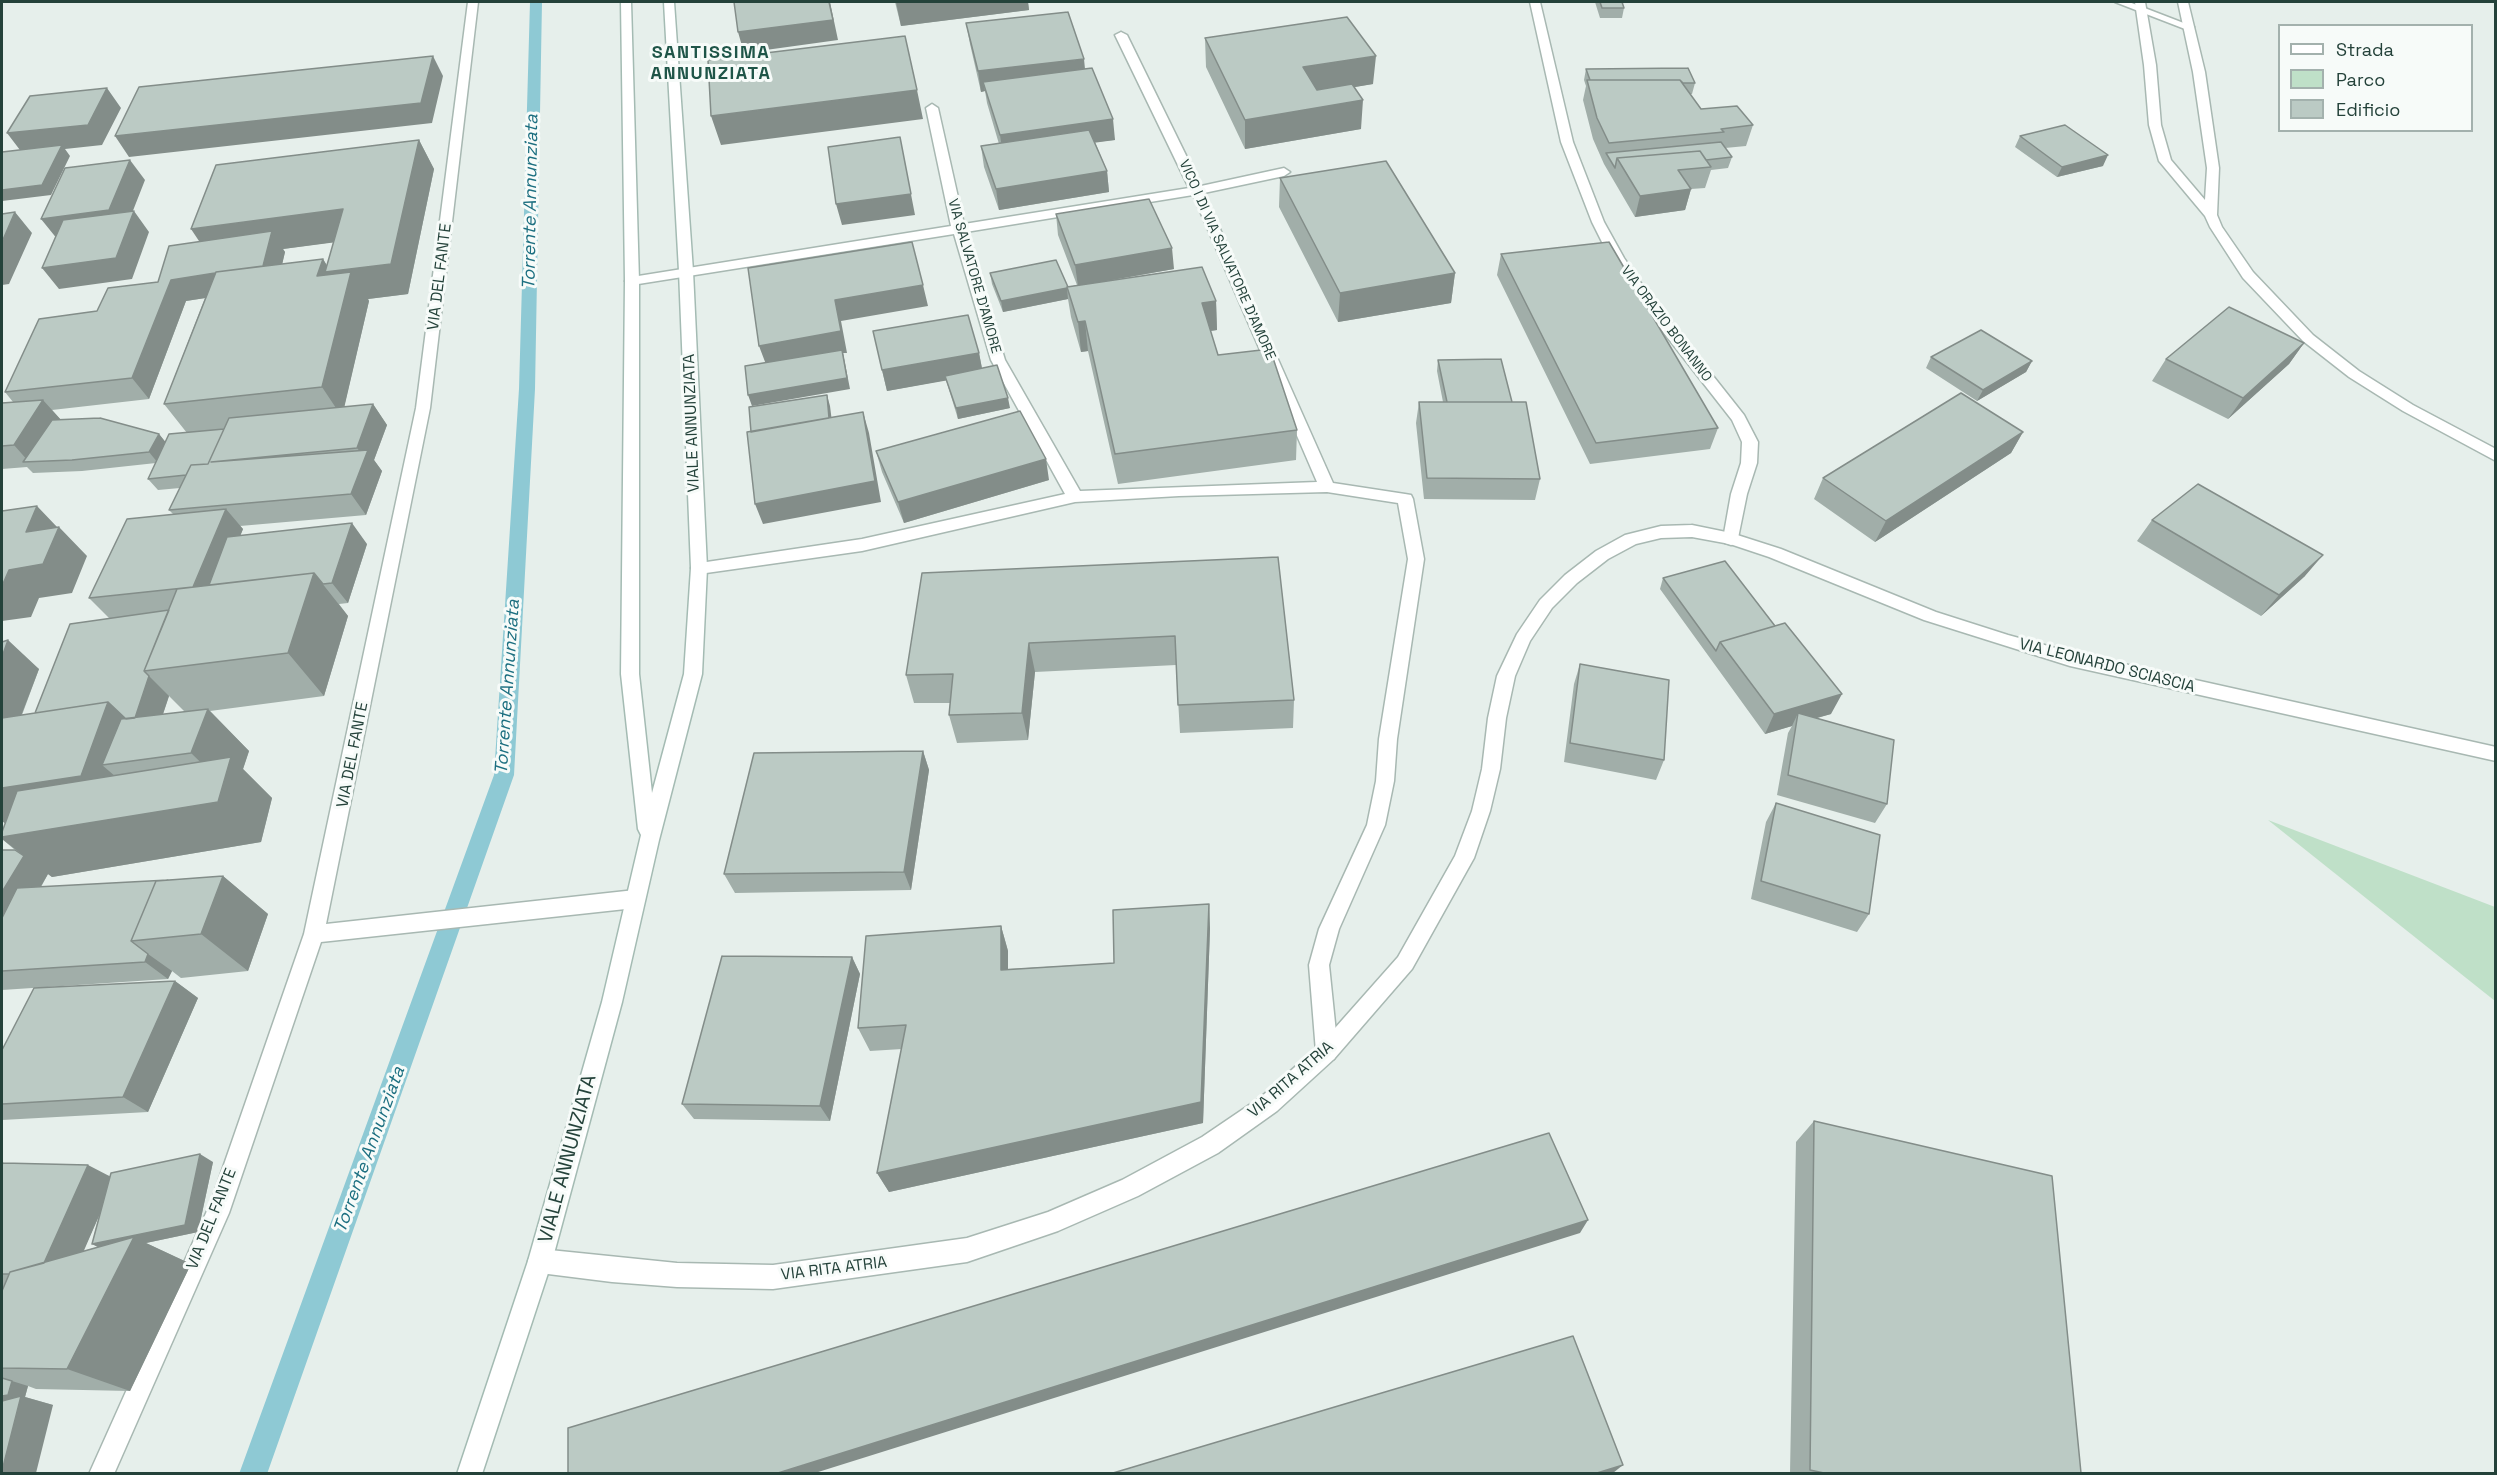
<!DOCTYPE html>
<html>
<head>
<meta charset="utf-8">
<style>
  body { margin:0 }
  #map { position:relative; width:2497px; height:1475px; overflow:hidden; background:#e6efeb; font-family:"Space Grotesk",sans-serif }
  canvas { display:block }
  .frame { position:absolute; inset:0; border:3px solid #24423a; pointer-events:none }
  .legend { position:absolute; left:2278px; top:24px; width:195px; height:108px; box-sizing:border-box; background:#f7fbf9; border:2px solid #a3b1ad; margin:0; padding:8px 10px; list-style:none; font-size:18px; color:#24423a }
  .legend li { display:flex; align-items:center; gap:12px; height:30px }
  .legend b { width:30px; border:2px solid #a3b1ad }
</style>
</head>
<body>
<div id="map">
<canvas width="2497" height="1475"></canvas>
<div class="frame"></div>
<ul class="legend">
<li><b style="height:8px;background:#fff"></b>Strada</li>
<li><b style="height:16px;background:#bfe0c8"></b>Parco</li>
<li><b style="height:16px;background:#bbcac4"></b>Edificio</li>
</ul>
</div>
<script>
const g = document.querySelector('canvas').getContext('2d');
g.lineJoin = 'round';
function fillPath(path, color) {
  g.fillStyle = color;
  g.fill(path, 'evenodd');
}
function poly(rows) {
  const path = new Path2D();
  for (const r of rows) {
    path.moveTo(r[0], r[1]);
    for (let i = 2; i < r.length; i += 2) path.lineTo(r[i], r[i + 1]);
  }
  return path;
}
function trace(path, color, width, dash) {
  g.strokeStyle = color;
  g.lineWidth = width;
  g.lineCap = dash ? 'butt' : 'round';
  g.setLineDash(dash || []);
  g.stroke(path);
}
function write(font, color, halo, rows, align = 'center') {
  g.font = font + ' "Space Grotesk",sans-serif';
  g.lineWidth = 6;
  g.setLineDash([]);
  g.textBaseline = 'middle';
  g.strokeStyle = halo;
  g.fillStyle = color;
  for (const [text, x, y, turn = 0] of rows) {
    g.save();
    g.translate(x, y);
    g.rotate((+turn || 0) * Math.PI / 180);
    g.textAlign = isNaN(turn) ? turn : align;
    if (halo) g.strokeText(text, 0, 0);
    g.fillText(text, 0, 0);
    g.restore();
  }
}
fillPath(poly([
  [2268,820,2495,907,2495,1001]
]), '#bfe0c8');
fillPath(poly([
  [530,2,542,2,535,389,514,775,267,1474,239,1474,494,775,519,389,530,2]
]), '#8ec9d4');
const minor = poly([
  [468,2,478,2,430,408,326,924,635,890,642,893,645,899,642,905,635,908,321,942,229,1213,114,1474,89,1474,211,1202,304,934,416,408,468,2],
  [1530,2,1540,2,1573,142,1604,222,1624,258,1649,295,1744,415,1758,442,1757,463,1747,494,1737,543,1731,545,1725,543,1723,539,1731,494,1741,463,1742,442,1732,420,1639,301,1610,258,1592,222,1561,142,1530,2],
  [2115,2,2129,2,2194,27,2189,30,2185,29,2115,2],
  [1121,32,1127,35,1201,186,1284,168,1290,172,1284,176,1204,193,1333,483,1405,494,1411,495,1413,499,1424,559,1397,739,1394,781,1385,825,1339,929,1329,965,1338,1052,1334,1059,1327,1062,1320,1059,1316,1052,1309,965,1319,929,1367,825,1376,781,1379,739,1408,559,1398,503,1327,492,1179,496,1075,502,862,551,699,574,693,572,691,568,693,564,862,539,1065,494,991,360,954,234,632,285,625,281,632,277,951,226,926,108,932,104,938,108,964,224,1189,188,1115,35,1121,32],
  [1193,195,1317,482,1080,491,1005,360,966,232,1193,195]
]);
const tertiary = poly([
  [2135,2,2145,2,2156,65,2161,125,2171,160,2205,200,2207,168,2193,72,2178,2,2188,2,2205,72,2219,168,2217,215,2222,227,2253,272,2313,335,2359,371,2413,405,2496,449,2496,461,2403,411,2349,377,2303,341,2243,278,2210,227,2205,216,2159,161,2149,125,2144,65,2135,2],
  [1692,525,1731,533,1781,549,1936,612,2008,635,2070,652,2496,747,2496,761,2070,666,1924,620,1769,557,1730,544,1692,537,1661,538,1636,544,1608,559,1577,583,1552,608,1530,641,1515,676,1506,718,1500,769,1490,811,1474,858,1412,969,1334,1059,1277,1111,1218,1153,1138,1196,1058,1231,967,1262,773,1289,677,1287,612,1282,540,1273,532,1269,528,1261,532,1253,540,1249,677,1263,773,1265,967,1238,1048,1212,1122,1180,1202,1137,1261,1097,1320,1045,1398,957,1455,856,1472,811,1482,769,1488,718,1497,676,1517,634,1540,600,1565,575,1596,551,1625,535,1661,526,1692,525]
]);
const secondary = poly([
  [621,2,631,2,639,281,639,674,652,793,684,674,691,568,679,271,664,2,674,2,693,271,707,568,702,674,659,840,622,1002,552,1261,482,1474,457,1474,528,1261,602,1002,641,835,638,829,621,674,625,281,621,2]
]);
trace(minor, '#a8b8b2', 3);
trace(tertiary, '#a8b8b2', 3);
trace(secondary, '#a4bbb3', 3);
fillPath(minor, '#fff');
fillPath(tertiary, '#fff');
fillPath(secondary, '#fff');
fillPath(poly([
  [895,2,1028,2,1029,10,901,26],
  [1595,2,1622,2,1624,8,1622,18,1600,18],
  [966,23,1085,69,1115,140,1095,142,1107,171,1109,192,999,210,984,167,981,146,999,144,987,103,985,91,981,92,970,44],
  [1205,38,1373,84,1354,87,1361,129,1245,149,1206,67],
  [1586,69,1695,83,1692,94,1690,94,1701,109,1753,125,1746,146,1725,148,1732,157,1728,168,1711,170,1705,188,1691,189,1685,210,1635,217,1604,164,1593,139,1583,100,1586,86,1584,80],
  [2020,136,2103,166,2057,177,2015,147],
  [419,140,434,169,408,294,368,299,369,301,344,407,373,404,387,425,374,460,382,471,366,515,240,526,243,529,240,536,367,544,348,603,339,604,348,616,324,696,210,711,249,751,243,769,272,798,261,842,52,877,48,874,41,887,168,880,223,876,268,914,248,971,181,978,172,971,168,979,2,990,2,850,15,850,2,839,2,832,5,824,2,642,39,669,22,715,35,713,109,618,89,598,173,514,169,510,180,488,158,490,148,479,156,463,82,471,33,473,27,467,2,469,2,403,13,402,5,392,97,311,158,282,200,242],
  [334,242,327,266,323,259,282,264,285,252,283,249],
  [205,298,164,404,187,433,165,442,159,434,60,419,52,410,149,399,186,301],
  [169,696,185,712,163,714],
  [1280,178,1455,273,1451,303,1338,322,1279,207],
  [1056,214,1174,269,1118,279,1216,301,1217,330,1210,331,1218,355,1297,430,1296,460,1118,484,1088,351,1081,352,1071,317,1068,299,1003,312,992,284,990,273,1068,287,1077,285,1058,235],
  [1501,254,1718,428,1710,449,1590,464,1497,275],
  [2304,343,2289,364,2228,419,2152,381,2166,359],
  [979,353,982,368,1010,408,958,419,946,380,887,391,882,370],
  [1931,357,2032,361,2026,372,1977,401,1926,368],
  [1438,360,1512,402,1540,479,1535,500,1424,499,1416,423,1419,402,1443,402,1437,371],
  [2023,432,2011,453,1875,542,1814,499,1823,478],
  [876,451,1049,480,904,523,882,472],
  [2152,520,2305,576,2261,616,2137,541],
  [1278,557,1294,700,1293,728,1180,733,1176,665,1035,672,1028,740,957,743,949,715,950,703,914,703,906,675],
  [1663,578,1831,714,1816,718,1887,804,1875,823,1777,795,1788,733,1792,726,1765,734,1660,589],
  [1580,664,1664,760,1656,780,1564,762,1574,684],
  [923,751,929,770,911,890,735,893,724,874],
  [1776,803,1869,914,1857,932,1751,899,1766,822],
  [1209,904,1210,929,1203,1123,889,1192,877,1173,902,1049,870,1051,858,1028,1001,926,1008,951,1008,969,1114,963],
  [852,957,860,974,830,1121,694,1119,682,1104],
  [175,981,198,998,148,1112,2,1120,2,1050],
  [1814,1121,2081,1473,1790,1473,1796,1142],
  [213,1162,198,1232,146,1243,191,1264,130,1391,36,1389,28,1386,25,1397,53,1405,2,1473,2,1291,3,1287,2,1287,2,1165,110,1176],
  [99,1216,92,1244,98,1247,83,1251]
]), '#a1aea9');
fillPath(poly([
  [830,2,838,40,744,53,738,32],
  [896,2,1028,2,1029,10,901,26],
  [433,56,443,76,432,123,129,157,115,136],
  [1376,56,1373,84,1302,96,1303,67],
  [1084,59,1086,79,983,82,985,91,981,92,978,71],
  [107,88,121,108,102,145,65,149,70,156,51,195,2,201,2,190,23,154,7,133],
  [917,90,923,119,721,145,711,116],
  [1363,100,1361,129,1245,149,1245,120],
  [1113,119,1115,140,1003,155,1000,135],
  [419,140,434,169,408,294,368,299,369,301,342,417,322,387,317,276,323,259,331,272],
  [2108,155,2103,166,2057,177,2062,167],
  [904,158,915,215,842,225,836,204],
  [130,160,145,180,125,231,58,240,41,219],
  [1107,171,1109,192,999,210,996,189],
  [1691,189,1685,210,1635,217,1640,196],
  [343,209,360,239,283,249,285,252,277,287,186,301,149,399,132,378,171,280,211,259,191,229],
  [134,211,149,232,132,279,59,289,42,268],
  [15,212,32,233,9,284,2,285,2,242],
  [1172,248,1174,269,1078,286,1075,265],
  [1455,273,1451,303,1338,322,1340,293],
  [923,285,928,306,841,321,847,353,843,353,850,389,752,406,748,395,767,367,759,346,835,300],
  [1067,288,1068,299,1003,312,1001,301],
  [1216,301,1217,330,1203,332,1202,303],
  [1085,321,1088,351,1081,352,1078,322],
  [2304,343,2289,364,2228,419,2243,398],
  [979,353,983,374,887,391,882,370],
  [2032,361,2026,372,1977,401,1983,390],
  [827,395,830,406,834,438,755,454],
  [1008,398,1010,408,958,419,956,408],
  [43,400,62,421,29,462,14,445],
  [373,404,387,425,374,460,382,471,366,515,351,494,365,458,357,448],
  [863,412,869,433,881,502,763,524,755,504],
  [2023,432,2011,453,1875,542,1886,521],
  [159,434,168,445,158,463,149,452],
  [1046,459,1049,480,904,523,898,502],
  [37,506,58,528,59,527,87,556,72,593,39,598,31,617,2,621,2,586],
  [226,509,243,529,216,596,193,588],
  [352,523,367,544,348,603,332,583],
  [2323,555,2305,576,2261,616,2279,595],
  [314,573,348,616,324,696,288,653],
  [8,640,39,669,21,716,2,719,2,654],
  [1029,643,1035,672,1028,740,1022,713],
  [149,676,169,696,148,759,102,765,136,794,18,834,2,821,2,788,108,702],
  [1842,694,1831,714,1796,724,1798,713,1792,726,1765,734,1774,714],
  [208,709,249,751,243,769,272,798,261,842,52,877,48,874,2,954,2,892,24,856,2,839,2,837,223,784,191,753],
  [923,751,929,770,911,890,904,872],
  [223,876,268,914,248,971,201,934],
  [1209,904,1210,929,1203,1123,889,1192,877,1173],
  [1001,926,1008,951,1008,993,1001,970],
  [148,954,172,971,168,979,145,962],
  [852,957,860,974,830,1121,820,1106],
  [175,981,198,998,148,1112,123,1097],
  [200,1154,213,1162,198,1232,146,1243,191,1264,130,1391,67,1369,106,1251,92,1244],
  [88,1165,115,1179,69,1285,39,1273],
  [1588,1220,1580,1233,815,1473,778,1473],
  [12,1381,28,1386,25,1397,53,1405,36,1473,2,1473,2,1396],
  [1623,1465,1613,1473,1597,1473]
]), '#838d89');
const building = poly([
  [734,2,829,2,833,20,738,32,734,2],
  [1600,2,1622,2,1624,8,1602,8,1600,2],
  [1068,12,1084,59,978,71,966,23,1068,12],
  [1347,17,1376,56,1303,67,1317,90,1352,84,1363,100,1245,120,1205,38,1347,17],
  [905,36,917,90,711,116,708,60,905,36],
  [433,56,421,103,115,136,139,87,433,56],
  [1092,68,1113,119,1000,135,983,82,1092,68],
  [1688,68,1695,83,1683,83,1680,80,1590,80,1586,69,1688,68],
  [1587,80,1680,80,1701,109,1737,106,1753,125,1721,129,1724,132,1609,143,1597,118,1587,80],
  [107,88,88,125,7,133,30,96,107,88],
  [2065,125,2108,155,2062,167,2020,136,2065,125],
  [1089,130,1107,171,996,189,981,146,1089,130],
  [900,137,911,194,836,204,828,147,900,137],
  [419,140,391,264,325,272,343,209,191,229,216,165,419,140],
  [1721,142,1732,157,1706,160,1700,151,1617,158,1615,168,1606,153,1721,142],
  [62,145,42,185,2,190,2,152,62,145],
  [1700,151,1711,167,1678,170,1691,189,1640,196,1617,158,1700,151],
  [130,160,109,210,41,219,65,168,130,160],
  [1386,161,1455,273,1340,293,1280,178,1386,161],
  [1149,199,1172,248,1075,265,1056,214,1149,199],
  [134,211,116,258,42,268,63,220,134,211],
  [15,212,2,242,2,214,15,212],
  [272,231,263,266,216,272,215,273,171,280,132,378,5,392,39,319,97,311,108,288,158,282,169,246,272,231],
  [912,242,923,285,835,300,841,331,759,346,748,268,912,242],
  [1609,242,1718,428,1596,443,1501,254,1609,242],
  [323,259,317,276,351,272,322,387,164,404,216,272,323,259],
  [1056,260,1068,287,1067,287,1067,288,1001,301,990,273,1056,260],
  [1202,267,1216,301,1202,303,1218,355,1270,349,1297,430,1115,454,1085,321,1078,322,1067,287,1202,267],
  [2229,307,2304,343,2243,398,2166,359,2229,307],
  [968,315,979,353,882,370,873,331,968,315],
  [1981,330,2032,361,1983,390,1931,357,1981,330],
  [842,350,847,378,748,395,745,366,842,350],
  [1501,359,1512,402,1447,402,1438,360,1501,359],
  [997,365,1008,398,956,408,945,376,997,365],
  [1961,393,2023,432,1886,521,1823,478,1961,393],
  [827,395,829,418,751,432,749,407,827,395],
  [43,400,14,445,2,446,2,403,43,400],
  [1419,402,1526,402,1540,479,1427,478,1419,402],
  [373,404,357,448,211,462,368,450,351,494,169,510,191,465,208,464,229,418,373,404],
  [1020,411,1046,459,898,502,876,451,1020,411],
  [863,412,875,481,755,504,747,432,863,412],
  [100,418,159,434,149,452,72,460,23,462,52,420,100,418],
  [224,429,208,464,191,465,186,475,148,479,169,434,224,429],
  [2198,484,2323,555,2279,595,2152,520,2198,484],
  [37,506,26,532,59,527,43,564,9,570,2,586,2,511,37,506],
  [226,509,193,587,89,598,127,519,226,509],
  [352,523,332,583,323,584,314,573,209,585,227,537,352,523],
  [1278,557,1294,700,1178,705,1175,636,1029,643,1022,713,949,715,953,674,906,675,922,573,1278,557],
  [1725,561,1775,626,1720,642,1716,651,1663,578,1725,561],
  [314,573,288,653,144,671,177,589,314,573],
  [169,610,144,671,149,676,135,718,126,719,108,702,35,713,70,624,169,610],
  [1785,623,1842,694,1774,714,1720,642,1785,623],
  [8,640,2,657,2,642,8,640],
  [1580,664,1669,680,1664,760,1570,743,1580,664],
  [108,702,81,776,2,788,2,718,108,702],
  [208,709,191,753,102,765,121,719,208,709],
  [1798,713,1894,740,1887,804,1788,775,1798,713],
  [923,751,904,872,724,874,754,753,923,751],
  [231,757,218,802,2,837,2,832,17,791,231,757],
  [1776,803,1880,835,1869,914,1761,881,1776,803],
  [2,850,15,850,24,856,2,892,2,850],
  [223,876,201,934,131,941,156,881,223,876],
  [168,880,156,881,131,941,148,954,145,962,2,971,2,918,17,888,168,880],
  [1209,904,1201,1102,877,1173,906,1025,858,1028,866,936,1001,926,1001,970,1114,963,1113,910,1209,904],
  [722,956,852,957,820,1106,682,1104,722,956],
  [175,981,123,1097,2,1104,2,1050,34,988,175,981],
  [1814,1121,2052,1176,2081,1473,1824,1473,1810,1470,1814,1121],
  [1549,1133,1588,1220,778,1473,568,1473,568,1428,1549,1133],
  [200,1154,185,1225,92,1244,111,1173,200,1154],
  [3,1163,88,1165,44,1263,10,1272,9,1274,2,1274,2,1165,3,1163],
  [134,1237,67,1369,2,1368,2,1291,10,1272,134,1237],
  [1573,1336,1623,1465,1597,1473,1113,1473,1573,1336],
  [2,1378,12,1381,8,1395,2,1396,2,1378],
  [21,1396,3,1467,2,1468,2,1401,21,1396]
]);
fillPath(building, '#bbcac4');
trace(building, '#838d89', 1.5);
write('14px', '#24423a', '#f7fbf9', [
  ["VICO I DI VIA SALVATORE D'AMORE",1227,260,66],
  ["VIA SALVATORE D'AMORE",974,276,74],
  ["VIA ORAZIO BONANNO",1666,324,53]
]);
write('16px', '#24423a', '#f7fbf9', [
  ["VIA DEL FANTE",440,277,-83],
  ["VIALE ANNUNZIATA",692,423,-92],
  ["VIA LEONARDO SCIASCIA",2107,666,14],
  ["VIA DEL FANTE",353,755,-79],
  ["VIA RITA ATRIA",1291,1080,-41],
  ["VIA DEL FANTE",212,1219,-68],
  ["VIA RITA ATRIA",834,1269,-7]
]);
g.letterSpacing = '1.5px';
write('bold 18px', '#1f5548', '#f7fbf9', [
  ["SANTISSIMA",711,53],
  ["ANNUNZIATA",711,74]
]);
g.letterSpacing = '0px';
write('italic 18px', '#1c6f80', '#f7fbf9', [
  ["Torrente Annunziata",531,202,-89],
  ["Torrente Annunziata",508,687,-86],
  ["Torrente Annunziata",370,1150,-70]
]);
write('20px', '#24423a', '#f7fbf9', [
  ["VIALE ANNUNZIATA",568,1159,-75]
]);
</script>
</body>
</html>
